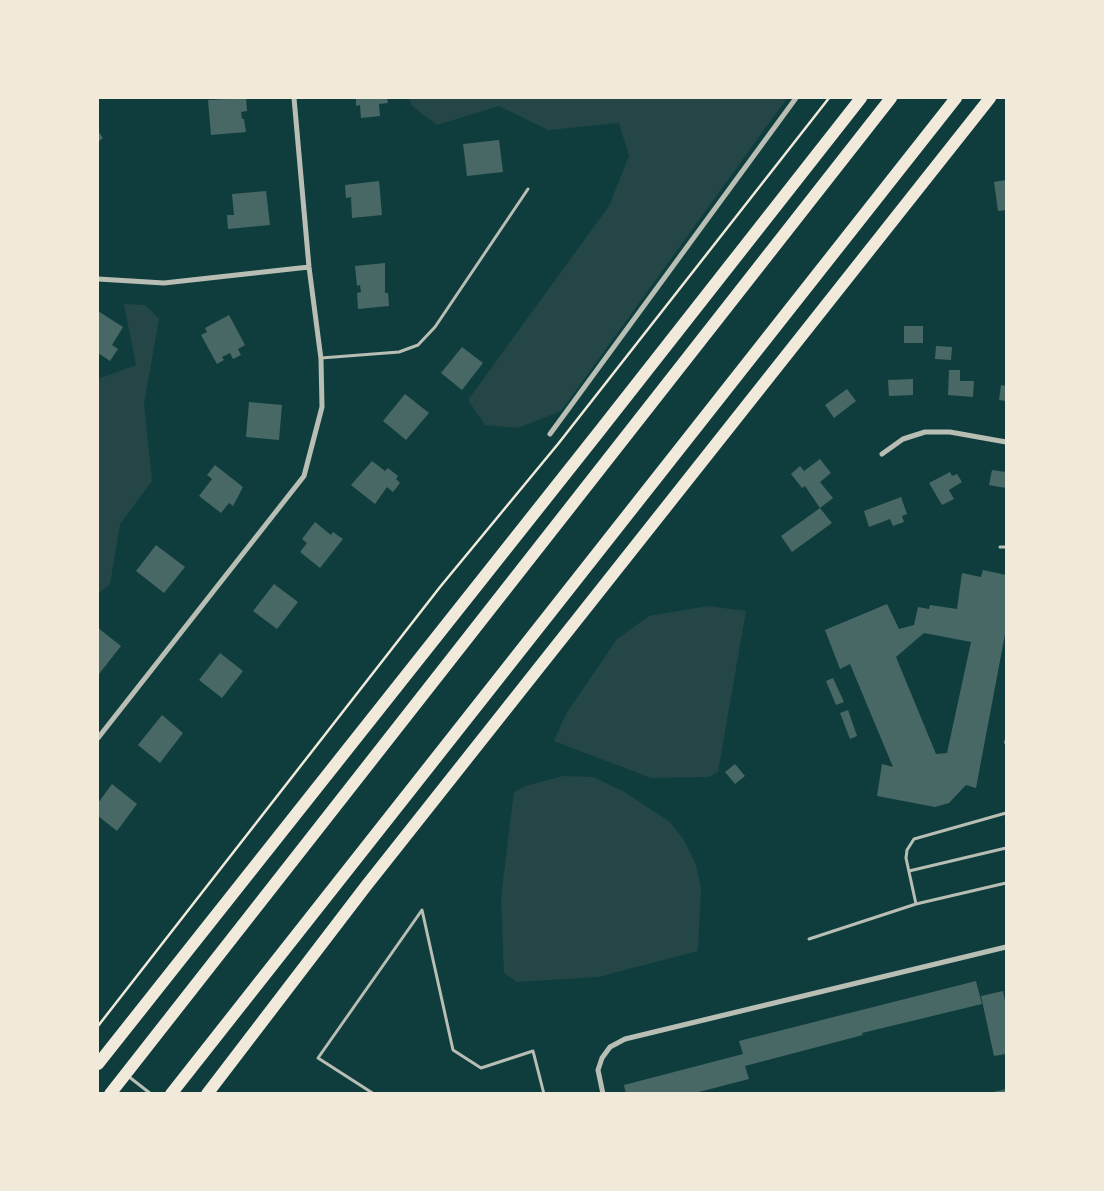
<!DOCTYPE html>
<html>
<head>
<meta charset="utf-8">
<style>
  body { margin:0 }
  #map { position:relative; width:1104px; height:1191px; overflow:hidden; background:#0f3d3e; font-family:"Crimson Pro",serif }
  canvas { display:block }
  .frame { position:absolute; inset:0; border:99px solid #f1e9da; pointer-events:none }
</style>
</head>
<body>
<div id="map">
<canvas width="1104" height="1191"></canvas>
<div class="frame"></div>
</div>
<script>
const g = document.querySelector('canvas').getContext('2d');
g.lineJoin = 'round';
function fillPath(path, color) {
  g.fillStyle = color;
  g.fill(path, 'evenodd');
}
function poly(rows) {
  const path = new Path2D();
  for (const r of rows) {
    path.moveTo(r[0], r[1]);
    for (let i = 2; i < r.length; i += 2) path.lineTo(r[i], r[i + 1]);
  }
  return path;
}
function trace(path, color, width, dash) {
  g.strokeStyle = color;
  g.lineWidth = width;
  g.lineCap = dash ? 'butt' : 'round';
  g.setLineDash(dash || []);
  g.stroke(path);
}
fillPath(poly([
  [409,98,787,98,561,411,518,428,485,425,468,400,609,206,629,156,619,123,548,130,499,106,437,125,412,106],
  [124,304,145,305,159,319,144,404,152,481,120,524,110,584,98,594,98,379,136,365],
  [708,606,746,611,718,772,709,777,651,778,554,741,566,714,617,639,649,616],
  [563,776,593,777,623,791,670,822,684,840,696,865,701,888,698,951,598,977,517,982,504,973,501,897,514,792,525,786]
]), '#244646');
fillPath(poly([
  [246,98,247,111,241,112,242,119,244,119,246,132,211,135,208,100],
  [356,98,387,98,388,103,379,104,380,116,361,118,360,105,356,106],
  [98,131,103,138,98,142],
  [499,140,503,172,467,176,463,144],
  [1006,180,1006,210,998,211,994,182],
  [379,181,382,215,352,218,351,197,346,198,345,185],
  [266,191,270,225,228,229,227,215,234,215,232,194],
  [385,263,385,293,388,293,389,306,358,309,357,293,361,292,360,285,357,286,355,266],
  [98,311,123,327,112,345,118,349,110,361,98,353],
  [229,315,245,345,238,349,241,355,233,359,230,353,222,357,224,360,217,364,201,335,207,332,205,328],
  [904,326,923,326,923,343,904,343],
  [936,346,952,347,951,360,935,359],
  [462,347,483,363,462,390,441,373],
  [949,370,960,370,960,381,974,381,973,397,948,395],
  [913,379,913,395,889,396,888,380],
  [1001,385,1006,386,1006,401,999,400],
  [847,389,856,401,834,418,825,405],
  [405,394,429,413,406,440,383,421],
  [249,402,282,405,279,440,246,437],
  [820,459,831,473,820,482,833,498,820,508,832,523,792,552,781,536,820,508,805,486,802,488,791,474,800,466,804,471],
  [372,461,385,471,388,468,398,476,396,479,400,483,393,492,387,487,375,504,351,485],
  [215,465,243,487,233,506,229,503,221,513,199,496,212,479,207,475],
  [992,470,1006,472,1006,488,989,485],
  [950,472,952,476,957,474,962,482,949,490,954,499,942,505,929,483],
  [901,497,907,514,902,516,904,522,893,526,890,519,869,527,864,511],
  [315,522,331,535,333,532,343,539,320,568,300,552,307,543,302,539],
  [156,545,185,567,164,593,136,571],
  [983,570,1006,575,1006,629,976,788,966,785,949,803,935,807,877,796,882,764,893,767,850,664,840,669,825,630,887,604,899,629,914,625,918,607,929,609,930,605,957,609,962,573,981,577],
  [924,633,971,642,947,753,936,754,896,657],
  [274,584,298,602,277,629,253,611],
  [98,628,121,646,99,674,98,672],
  [220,653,243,671,222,698,199,680],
  [833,678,844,702,836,705,826,681],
  [848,710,857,736,850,739,840,713],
  [162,715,183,733,160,763,138,745],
  [735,764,745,776,735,784,725,772],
  [112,784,137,804,117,831,98,816,98,803],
  [976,981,982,1004,862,1033,863,1035,745,1066,749,1079,691,1094,626,1094,624,1085,743,1054,739,1041],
  [1003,991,1006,1006,1006,1054,994,1056,981,996],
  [1006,1089,1006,1094,989,1094,989,1093]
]), '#486865');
trace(poly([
  [98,1026,440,587,558,444,829,98]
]), '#f1e9da', 2.5);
trace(poly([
  [321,358,399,352,418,345,435,327,528,189],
  [1000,547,1006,547],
  [1006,741,1006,743],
  [1006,813,914,839,907,850,906,858,916,904,1006,883],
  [909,871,1006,848],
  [809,939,916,904],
  [128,1076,151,1094],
  [374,1094,318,1058,422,910,453,1050,481,1068,533,1051,544,1094]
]), '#b8beb3', 3);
trace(poly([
  [98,279,164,283,309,267],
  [550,434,796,98],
  [882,454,903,439,925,432,950,432,1006,442],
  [98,738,304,476,322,407,321,359,309,267,294,98],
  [603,1094,598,1070,602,1058,610,1047,625,1039,1006,947]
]), '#b8beb3', 5);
trace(poly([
  [98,1064,598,433,861,98],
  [110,1094,891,98],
  [171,1094,956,98],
  [207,1094,366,886,990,98]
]), '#f1e9da', 12);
</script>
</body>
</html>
